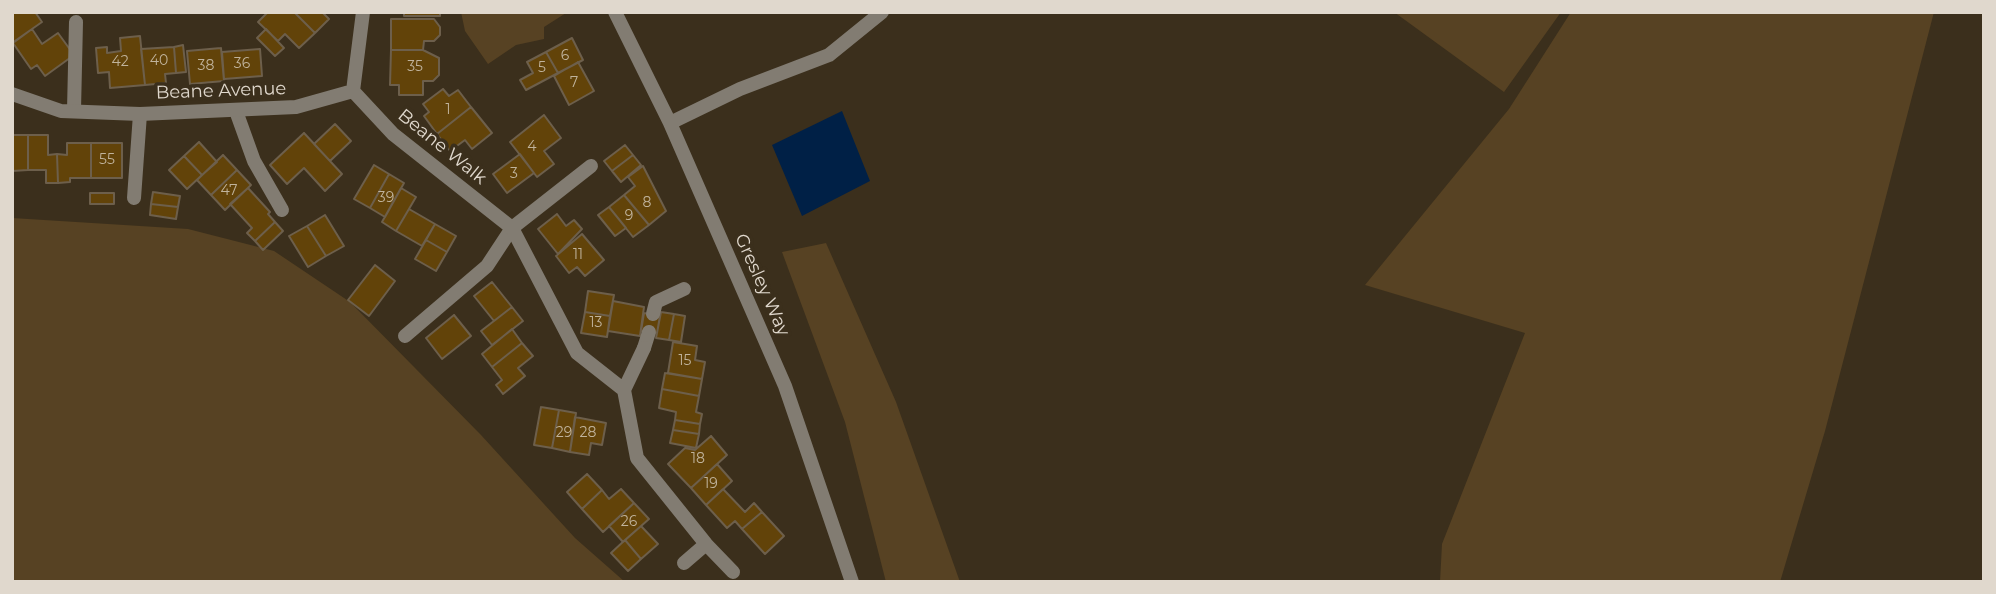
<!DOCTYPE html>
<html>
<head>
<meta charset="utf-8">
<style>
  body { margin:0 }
  #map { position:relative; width:1996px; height:594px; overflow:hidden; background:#3b2f1c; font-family:Montserrat,sans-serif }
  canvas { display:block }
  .frame { position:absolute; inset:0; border:14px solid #e0d8cd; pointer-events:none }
</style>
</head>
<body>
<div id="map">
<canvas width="1996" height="594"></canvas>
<div class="frame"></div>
</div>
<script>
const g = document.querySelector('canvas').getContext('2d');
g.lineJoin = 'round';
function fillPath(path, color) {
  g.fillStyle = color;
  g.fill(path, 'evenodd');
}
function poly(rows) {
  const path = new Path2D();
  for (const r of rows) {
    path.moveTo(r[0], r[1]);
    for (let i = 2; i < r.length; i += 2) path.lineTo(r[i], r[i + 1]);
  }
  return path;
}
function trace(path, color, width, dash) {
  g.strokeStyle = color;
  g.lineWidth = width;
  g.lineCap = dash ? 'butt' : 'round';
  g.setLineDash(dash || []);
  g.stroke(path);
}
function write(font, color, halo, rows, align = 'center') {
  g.font = font + ' Montserrat,sans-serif';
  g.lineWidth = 7;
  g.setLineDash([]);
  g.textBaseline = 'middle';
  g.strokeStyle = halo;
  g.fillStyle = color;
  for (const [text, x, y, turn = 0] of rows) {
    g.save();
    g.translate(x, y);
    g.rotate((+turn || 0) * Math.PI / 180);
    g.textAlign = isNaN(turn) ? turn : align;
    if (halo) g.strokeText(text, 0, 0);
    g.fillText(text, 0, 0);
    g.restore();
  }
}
fillPath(poly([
  [461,12,565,12,566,13,544,27,544,39,516,45,488,64,465,31],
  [1394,12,1561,12,1504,92],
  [1571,12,1934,12,1825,431,1780,582,1440,582,1442,544,1525,333,1365,285,1509,109],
  [12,218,188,229,274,251,350,302,481,435,575,538,625,582,12,582],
  [826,243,896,402,960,582,886,582,845,422,782,252]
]), '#574223');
fillPath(poly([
  [842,111,870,181,802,216,772,145]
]), '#002046');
const building = poly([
  [12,12,35,12,42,22,12,43,12,12],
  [268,12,294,12,315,33,299,48,285,34,278,41,258,22,268,12],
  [294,12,322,12,329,19,315,33,294,12],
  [404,12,440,12,440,16,404,16,404,12],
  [391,19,434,19,440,27,440,35,434,41,424,41,423,50,391,50,391,19],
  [32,29,42,44,58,33,74,55,45,76,37,65,31,69,13,43,32,29],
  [266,29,284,48,275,56,257,38,266,29],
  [140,36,145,85,110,88,109,72,98,73,96,48,107,47,107,53,121,51,120,38,140,36],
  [572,38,583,60,558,73,546,52,572,38],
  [183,45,186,72,176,73,174,47,183,45],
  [174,47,176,73,165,74,166,83,145,85,141,49,174,47],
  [221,48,224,81,190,84,187,51,221,48],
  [260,49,262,76,224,79,222,52,260,49],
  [391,50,423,50,439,58,439,75,433,81,423,81,423,95,399,95,399,85,390,85,391,50],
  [546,52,558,73,526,90,520,80,533,73,527,62,546,52],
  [578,62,594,91,569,105,554,76,578,62],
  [443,89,449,96,458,90,471,107,437,134,424,116,429,112,423,104,443,89],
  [471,107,492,133,472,149,465,140,450,151,437,134,471,107],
  [544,115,561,138,544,151,554,164,537,177,510,142,544,115],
  [335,124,351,141,330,161,314,144,335,124],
  [304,133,342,174,325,191,304,168,287,184,270,165,304,133],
  [12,135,28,135,28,170,12,171,12,135],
  [28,135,48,135,48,155,57,154,58,183,46,183,46,170,28,170,28,135],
  [199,142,217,162,202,175,184,156,199,142],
  [67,143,91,143,91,178,70,178,70,182,58,183,57,154,67,155,67,143],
  [91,143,122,143,122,178,91,178,91,143],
  [625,145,633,155,612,171,604,161,625,145],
  [520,154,534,173,507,193,493,174,520,154],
  [223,155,237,170,211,195,197,180,223,155],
  [633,155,641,165,621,182,612,171,633,155],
  [184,156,202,175,187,189,169,170,184,156],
  [374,165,389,174,370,208,354,199,374,165],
  [643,166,666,211,649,225,624,195,635,186,628,177,643,166],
  [237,170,251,185,225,210,211,195,237,170],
  [389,174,404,183,385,217,370,208,389,174],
  [248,188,270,212,268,214,275,222,255,241,247,233,252,228,230,204,248,188],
  [401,188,416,197,396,231,382,222,401,188],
  [153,192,180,196,178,207,151,204,153,192],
  [90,193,114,193,114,204,90,204,90,193],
  [624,195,649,225,633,237,609,207,624,195],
  [151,204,178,207,176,219,150,215,151,204],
  [609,207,626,228,615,236,598,215,609,207],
  [409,209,435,224,422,246,396,231,409,209],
  [557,214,566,226,574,220,582,229,558,254,538,229,557,214],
  [325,215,344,246,326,256,307,226,325,215],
  [275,222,283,231,263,250,255,241,275,222],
  [435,224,456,236,447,252,426,240,435,224],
  [307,226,326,256,308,267,289,236,307,226],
  [582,234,604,260,585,276,577,267,569,273,556,256,582,234],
  [426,240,447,252,436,271,415,259,426,240],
  [375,265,395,281,369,316,348,300,375,265],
  [492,282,512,307,494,321,474,296,492,282],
  [588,291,614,295,610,316,585,312,588,291],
  [613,301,644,307,640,336,608,331,613,301],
  [512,307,523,321,492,345,481,331,512,307],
  [585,312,610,316,607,337,581,333,585,312],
  [661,312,674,314,669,340,656,338,661,312],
  [644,313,660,316,657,333,641,331,644,313],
  [674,314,685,316,681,342,669,340,674,314],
  [454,315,471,336,442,359,426,338,454,315],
  [512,329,522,343,492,367,482,354,512,329],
  [673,342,697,346,695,360,705,362,702,379,668,373,673,342],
  [522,343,533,356,518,368,525,376,503,394,496,385,502,380,492,367,522,343],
  [665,373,702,379,699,396,662,389,665,373],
  [662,389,699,396,696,412,702,414,700,424,675,420,676,412,659,408,662,389],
  [541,407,559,410,552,448,534,445,541,407],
  [559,410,576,413,570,452,552,448,559,410],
  [575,417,606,423,602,445,591,443,589,455,570,452,575,417],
  [675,420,700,424,699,434,673,430,675,420],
  [673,430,699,434,696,448,670,443,673,430],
  [711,436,727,455,691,488,668,464,685,448,695,450,711,436],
  [717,464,732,481,706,505,691,488,717,464],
  [587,474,602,490,582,509,567,492,587,474],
  [621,489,634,503,603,532,582,509,602,490,609,499,621,489],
  [723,489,745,512,754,503,762,512,742,529,735,521,727,528,706,505,723,489],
  [634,503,649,519,623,542,609,526,634,503],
  [762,512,784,536,765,554,742,529,762,512],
  [641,526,658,544,641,559,625,540,641,526],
  [625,540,641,559,628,571,611,553,625,540]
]);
fillPath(building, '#624309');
trace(building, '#6d5f4b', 2);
trace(poly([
  [74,110,76,22],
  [236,111,254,161,282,210],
  [134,198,140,114],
  [653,314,656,302,684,289],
  [405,336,487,266,512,228],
  [644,348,649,332]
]), '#827c72', 14);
trace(poly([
  [353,91,393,134,512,228,577,353,624,390,637,458,706,544,733,572],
  [353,91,363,12],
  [12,94,61,111,140,114,296,107,353,91],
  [512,228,591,166],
  [624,390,644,348],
  [684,563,706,544]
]), '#827c72', 14);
trace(poly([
  [615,12,670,123,785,386,852,582],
  [670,123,740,89,829,55,882,12]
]), '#827c72', 14);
write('14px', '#c0b39c', null, [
  ["6",565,56],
  ["40",159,61],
  ["42",120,62],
  ["36",242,64],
  ["38",206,66],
  ["35",415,67],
  ["5",542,68],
  ["7",574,83],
  ["1",448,110],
  ["4",532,147],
  ["55",107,160],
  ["3",514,174],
  ["47",229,191],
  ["39",386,198],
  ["8",647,203],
  ["9",629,216],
  ["11",578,255],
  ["13",596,323],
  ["15",685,361],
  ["29",564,433],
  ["28",588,433],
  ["18",698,459],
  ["19",711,484],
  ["26",629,522]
]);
write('18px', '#e0d8cd', '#3b2f1c', [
  ["Beane Avenue",221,91,-2],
  ["Beane Walk",442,147,39],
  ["Gresley Way",762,285,66]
]);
</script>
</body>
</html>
